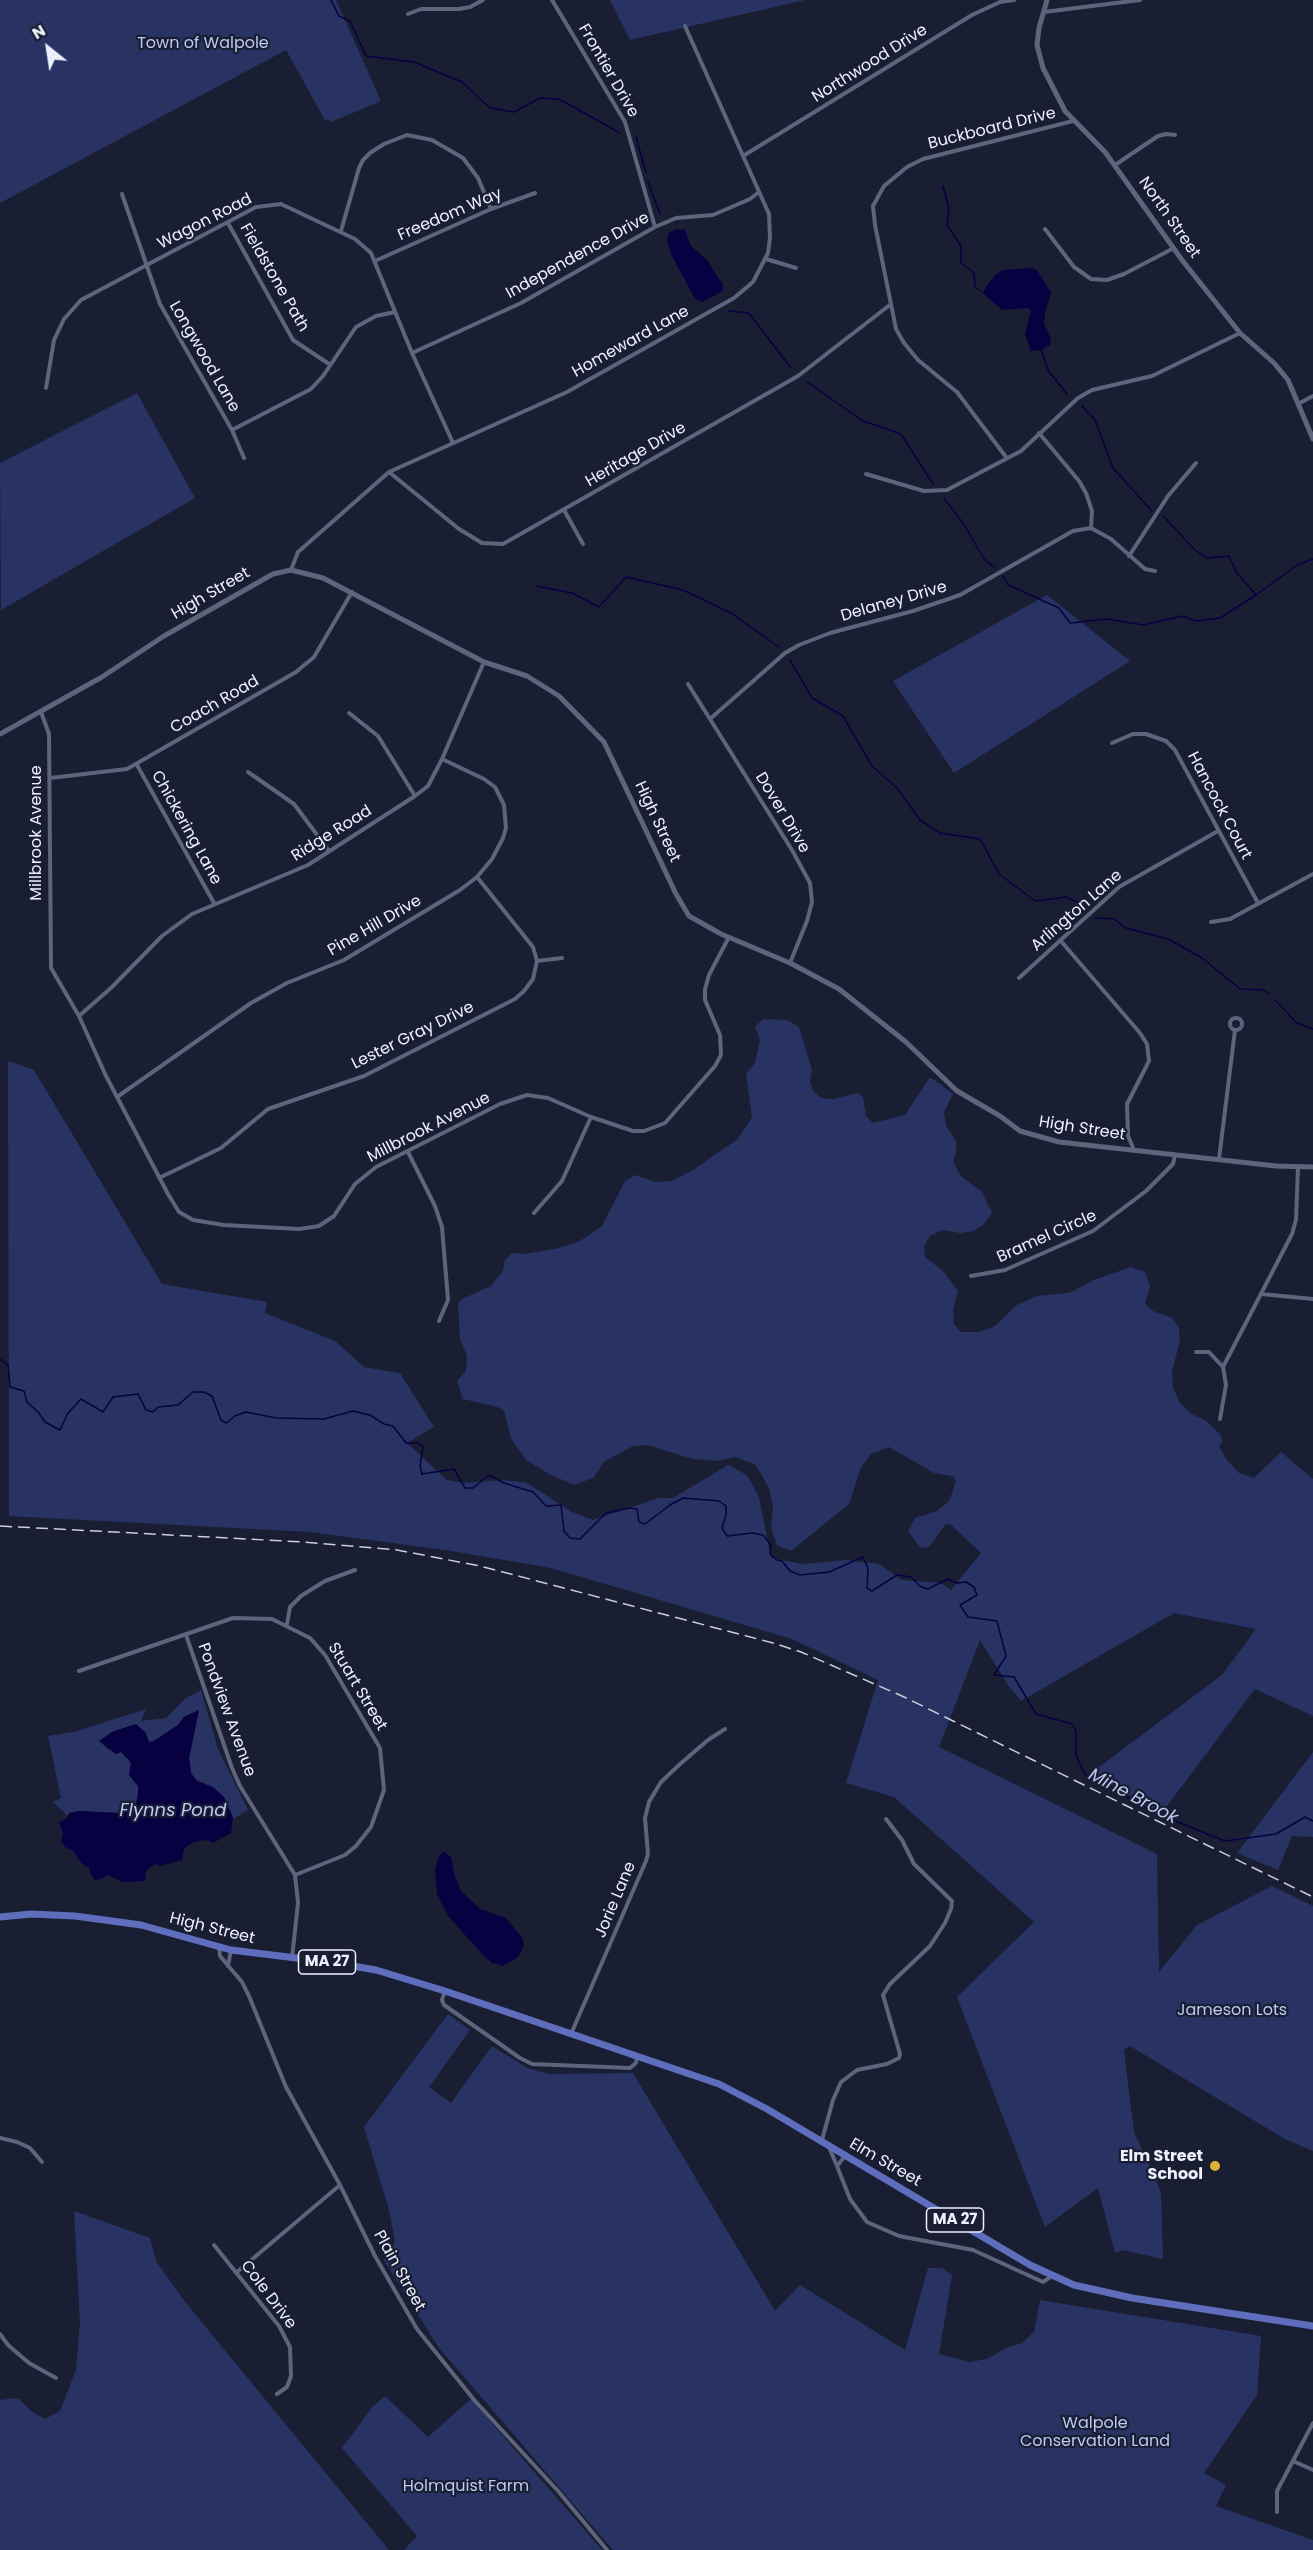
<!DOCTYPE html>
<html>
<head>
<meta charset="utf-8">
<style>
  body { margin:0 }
  #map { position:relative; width:1313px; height:2550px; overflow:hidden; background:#191e33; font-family:Poppins,sans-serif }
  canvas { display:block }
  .north { position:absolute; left:18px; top:18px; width:60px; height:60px; -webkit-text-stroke:4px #191e33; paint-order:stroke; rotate:330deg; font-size:16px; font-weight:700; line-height:24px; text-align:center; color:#edf1fd }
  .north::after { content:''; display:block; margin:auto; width:21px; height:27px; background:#edf1fd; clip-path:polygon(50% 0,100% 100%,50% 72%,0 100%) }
</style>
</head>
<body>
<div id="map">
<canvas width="1313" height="2550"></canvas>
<div class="north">N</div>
</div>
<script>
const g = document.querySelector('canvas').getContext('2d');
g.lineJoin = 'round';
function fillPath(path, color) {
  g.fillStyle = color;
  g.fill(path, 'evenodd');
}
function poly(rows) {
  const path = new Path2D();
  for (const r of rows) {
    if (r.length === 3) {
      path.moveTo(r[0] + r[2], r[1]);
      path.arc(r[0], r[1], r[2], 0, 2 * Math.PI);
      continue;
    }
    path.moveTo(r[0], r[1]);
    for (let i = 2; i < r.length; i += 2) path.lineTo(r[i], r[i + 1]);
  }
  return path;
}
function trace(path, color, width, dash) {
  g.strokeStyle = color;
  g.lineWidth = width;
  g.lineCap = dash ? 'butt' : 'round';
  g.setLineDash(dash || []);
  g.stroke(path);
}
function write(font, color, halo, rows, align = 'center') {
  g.font = font + ' Poppins,sans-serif';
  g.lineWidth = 4.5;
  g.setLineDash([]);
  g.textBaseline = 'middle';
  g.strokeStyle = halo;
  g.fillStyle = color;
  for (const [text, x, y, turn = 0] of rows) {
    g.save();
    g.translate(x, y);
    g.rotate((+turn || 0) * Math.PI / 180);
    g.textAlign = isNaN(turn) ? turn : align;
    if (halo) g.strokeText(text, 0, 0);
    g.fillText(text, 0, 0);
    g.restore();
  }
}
fillPath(poly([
  [0,0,336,0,381,101,331,122,328,119,325,120,286,50,0,203],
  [610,0,805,0,630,40],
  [137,393,195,498,1,610,0,463],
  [1047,595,1130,661,954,773,893,681],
  [764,1019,787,1020,799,1027,812,1070,810,1081,812,1089,820,1098,833,1099,858,1093,863,1097,866,1116,873,1123,905,1115,930,1077,953,1094,944,1112,946,1126,956,1141,956,1153,953,1162,961,1176,982,1192,992,1213,983,1225,973,1231,960,1233,943,1230,930,1236,924,1246,925,1257,944,1272,958,1291,953,1311,954,1324,961,1332,979,1332,995,1326,1017,1305,1037,1296,1069,1293,1094,1280,1131,1267,1145,1272,1150,1286,1145,1304,1153,1311,1172,1318,1179,1328,1180,1341,1172,1371,1173,1388,1180,1403,1191,1414,1205,1420,1220,1434,1223,1441,1219,1446,1226,1459,1239,1473,1254,1478,1281,1452,1313,1479,1313,1716,1255,1689,1161,1814,1091,1773,1222,1675,1256,1629,1174,1613,1021,1701,1008,1685,980,1640,939,1747,1157,1854,1159,1972,1197,1925,1272,1886,1313,1906,1313,2151,1285,2139,1130,2046,1124,2050,1134,2132,1161,2192,1163,2259,1123,2250,1115,2253,1098,2188,1045,2227,957,1997,1034,1922,894,1797,846,1783,878,1680,792,1639,551,1568,452,1551,310,1532,9,1516,8,1061,34,1070,162,1284,267,1302,265,1313,335,1341,364,1367,400,1373,434,1427,407,1443,447,1480,463,1483,504,1480,527,1483,572,1512,593,1520,659,1498,673,1498,728,1465,747,1475,759,1497,771,1558,802,1564,847,1560,879,1564,902,1580,941,1583,951,1590,981,1553,950,1524,945,1525,929,1547,920,1548,908,1531,915,1518,937,1511,949,1501,956,1482,953,1476,934,1473,889,1447,871,1454,861,1467,849,1504,791,1551,777,1545,771,1528,773,1507,769,1488,756,1465,736,1457,716,1461,693,1459,647,1445,633,1446,605,1461,593,1478,574,1485,549,1474,526,1460,511,1438,504,1411,498,1407,463,1399,457,1381,466,1371,467,1356,460,1339,458,1304,462,1299,491,1286,503,1271,505,1260,512,1253,526,1254,559,1248,580,1241,602,1226,625,1181,636,1175,655,1182,672,1181,693,1170,738,1139,752,1117,746,1074,755,1063,760,1040,755,1026],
  [201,1690,218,1749,248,1810,233,1819,205,1783,197,1781,191,1773,189,1758,199,1710,184,1717,178,1725,154,1741,149,1743,136,1724,112,1732,99,1741,109,1750,121,1752,131,1763,129,1775,138,1786,138,1794,136,1804,123,1814,79,1811,68,1816,53,1802,61,1798,48,1736,74,1732,146,1709,141,1721,166,1718,186,1698],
  [1313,1752,1313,1837,1292,1836,1278,1870,1237,1853],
  [448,2014,470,2030,429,2087,451,2103,492,2046,527,2068,550,2074,633,2073,775,2311,800,2285,905,2350,928,2268,942,2268,952,2275,939,2354,969,2362,987,2359,1006,2348,1022,2343,1034,2332,1040,2300,1261,2336,1257,2395,1204,2473,1226,2485,1216,2506,1313,2540,1313,2550,613,2550,439,2348,384,2260,395,2242,389,2210,364,2127],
  [74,2211,150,2238,156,2261,186,2303,389,2550,0,2550,0,2400,18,2398,31,2411,45,2419,60,2411,76,2370,80,2323],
  [385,2396,428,2437,471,2399,602,2550,404,2550,417,2536,342,2448,373,2406]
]), '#283364');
fillPath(poly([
  [676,229,685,230,691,246,707,260,723,285,723,291,702,302,695,299,671,254,667,240,669,233],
  [1030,268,1037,270,1051,293,1045,313,1044,324,1050,336,1051,344,1042,350,1031,351,1025,334,1031,310,1025,308,1002,310,984,294,984,290,995,275,1003,270],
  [199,1710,189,1758,191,1773,197,1781,213,1787,224,1797,233,1817,231,1833,213,1843,207,1840,197,1841,188,1845,183,1851,183,1860,159,1866,155,1864,146,1871,145,1881,123,1882,107,1875,102,1879,95,1880,91,1875,89,1868,83,1865,73,1851,65,1847,61,1841,63,1834,59,1822,66,1819,69,1813,79,1811,123,1813,136,1804,138,1794,138,1786,129,1775,131,1763,127,1758,121,1752,116,1754,99,1741,112,1732,136,1724,146,1733,149,1742,154,1741,178,1725,184,1717],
  [444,1852,451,1857,455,1877,461,1891,480,1909,506,1918,523,1939,524,1946,518,1957,503,1966,492,1963,483,1955,448,1916,437,1894,435,1869,439,1855]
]), '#070041');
trace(poly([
  [331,0,339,16,350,21,366,56,414,62,462,82,490,108,514,112,540,98,559,99,620,133],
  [636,137,646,173],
  [648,182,660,214],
  [943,186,949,209,947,225,961,246,961,263,974,273,975,287,987,295],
  [729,311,749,313,791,368],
  [1041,349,1048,370,1067,394],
  [807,382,863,421,901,434,933,484],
  [1082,406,1095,420,1113,468,1152,511],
  [944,498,965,526,984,559,995,568],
  [1163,516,1194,549,1207,558,1229,556,1236,572,1256,595],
  [1003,576,1008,585,1059,608,1070,623,1107,619,1143,625,1182,616,1196,621,1220,618,1256,595,1297,565,1313,559],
  [536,586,572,593,599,607,626,577,683,590,731,613,779,647],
  [790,660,812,698,843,716,872,766,897,788,920,820,940,833,980,839,999,874,1035,901,1066,897,1086,906],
  [1095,918,1114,919,1126,928,1168,939,1202,958,1240,989,1264,990,1269,994],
  [1275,1000,1297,1023,1313,1029],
  [0,1359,8,1365,10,1387,24,1391,27,1402,38,1412,45,1422,60,1430,68,1413,81,1399,103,1412,113,1397,138,1394,146,1410,153,1412,158,1407,178,1405,193,1392,204,1392,212,1396,221,1420,226,1423,235,1416,246,1412,276,1418,324,1419,353,1411,370,1415,384,1424,393,1426,406,1443,418,1443,423,1447,420,1466,422,1474,454,1469,465,1488,473,1488,489,1475,504,1483,533,1492,546,1506,561,1505,564,1531,570,1538,580,1539,606,1513,629,1508,637,1509,639,1522,645,1524,670,1505,683,1498,719,1501,726,1506,726,1515,722,1528,727,1536,752,1533,763,1535,771,1545,770,1554,777,1560,782,1561,790,1571,800,1575,829,1572,863,1557,868,1568,867,1588,872,1591,897,1575,911,1577,921,1587,928,1589,948,1579,957,1583,966,1582,974,1587,977,1595,960,1605,968,1617,997,1621,1006,1656,994,1675,1014,1677,1036,1714,1072,1724,1076,1731,1076,1755,1085,1775,1165,1817,1225,1841,1276,1834,1305,1817,1313,1821]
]), '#070041', 1.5);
trace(poly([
  [552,0,625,122,655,227],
  [1044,12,1140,0],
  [408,14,421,9,459,9,470,7,483,0],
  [743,156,972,15,1000,2,1014,0],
  [1115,165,1158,136,1166,134,1175,135],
  [122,194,160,304,232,430,244,458],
  [228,223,293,340,329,364],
  [1045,229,1074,267,1091,279,1107,280,1124,274,1174,248],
  [341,231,359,168,363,160,370,153,384,144,407,135,432,140,463,158,478,178,491,209],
  [766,259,796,268],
  [375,261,491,209,535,193],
  [412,353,521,303,655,227,676,218,713,215,750,199,759,192],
  [46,388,54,340,64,319,81,300,256,207,281,204,355,239,371,253,412,353,453,443],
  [1298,404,1313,396],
  [232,430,311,389,323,376,356,327,376,316,395,312],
  [1039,433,1079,481,1086,493,1092,511,1091,528],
  [1006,457,957,392,918,360,904,343,896,329,875,225,873,206,884,186,907,167,923,159,1073,121],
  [389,472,459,529,482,543,503,544,798,376,891,304],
  [866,474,924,491,947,490,1021,451,1078,398,1092,390,1152,376,1240,333],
  [564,510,583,544],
  [1129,556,1168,496,1196,463],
  [291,570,298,552,389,472,567,392,734,298,753,282,768,253,770,238,769,214,685,26],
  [688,684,792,850,810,883,812,902,807,921,790,963],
  [41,712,49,734,51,968,79,1016,106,1076,168,1194,179,1212,193,1220,224,1225,299,1229,319,1226,334,1216,355,1184,376,1167,500,1104,527,1095,548,1098,591,1117,633,1131,644,1131,665,1123,715,1066,721,1055,720,1035,705,1000,705,989,709,975,729,937],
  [349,713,378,736,415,796],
  [710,719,785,653,799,645,830,633,913,611,960,595,1073,531,1091,528,1111,539,1145,569,1155,571],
  [1112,743,1133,734,1146,734,1166,741,1175,750,1258,903],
  [137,765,214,903],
  [248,772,294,804,329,851],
  [50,778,127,769,296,672,314,657,352,592],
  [1211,922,1230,919,1313,874],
  [1060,940,1140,1033,1147,1044,1149,1061,1127,1104,1128,1136,1134,1150],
  [537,961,562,958],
  [1019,978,1119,887,1218,831],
  [79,1016,112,987,162,936,192,914,308,865,415,796,428,786,442,759,484,662],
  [1236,1024,6],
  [117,1097,251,1003,287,983,344,960,460,890,477,877,492,859,503,838,506,828,504,805,495,787,484,779,442,759],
  [408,1152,435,1206,442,1227,448,1300,439,1321],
  [1219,1159,1235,1030],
  [159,1178,221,1148,268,1109,364,1076,515,999,524,991,533,979,537,961,533,947,477,877],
  [534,1213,562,1181,591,1117],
  [971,1276,1005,1270,1093,1231,1146,1191,1173,1164,1175,1155],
  [1261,1294,1313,1299],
  [1196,1352,1209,1352,1223,1367],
  [1220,1419,1226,1385,1223,1367,1292,1234,1296,1220,1298,1167],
  [287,1624,290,1607,301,1596,325,1581,355,1570],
  [186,1635,232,1768,240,1786,295,1875,298,1903,292,1958],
  [79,1671,233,1618,272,1619,310,1638,325,1655,380,1748,384,1790,371,1827,356,1846,345,1855,295,1875],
  [219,1947,220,1956,242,1982,249,1996,286,2087,340,2185,375,2256,417,2329,475,2401,558,2491,607,2550],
  [228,1966,231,1950],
  [445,1991,442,2000,444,2005,520,2058,532,2064,630,2068,636,2063,637,2057],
  [571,2034,646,1861,648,1854,645,1818,649,1802,661,1782,679,1765,708,1740,725,1729],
  [0,2138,17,2142,30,2148,42,2162],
  [822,2140,833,2100,841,2082,857,2070,887,2064,899,2058,900,2054,883,1995,890,1984,930,1946,945,1923,951,1909,952,1901,914,1864,902,1840,886,1819],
  [829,2147,837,2166],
  [845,2156,837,2166,850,2199,867,2222,899,2236,973,2250,1043,2282,1052,2276],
  [214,2245,279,2326,290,2347,291,2376,287,2387,277,2394],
  [237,2272,340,2185],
  [0,2334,8,2345,29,2363,56,2378],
  [1293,2461,1313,2470],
  [1277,2512,1277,2491,1313,2423]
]), '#5d647c', 4);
trace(poly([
  [1047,0,1039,28,1037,45,1043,68,1065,111,1105,152,1182,260,1240,333,1274,363,1288,380,1313,439],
  [0,734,102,677,164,636,273,574,291,570,323,578,484,662,527,676,559,696,604,742,676,894,689,916,721,934,790,963,839,989,906,1042,957,1091,1000,1116,1020,1131,1059,1142,1276,1166,1313,1167]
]), '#5d647c', 5);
trace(poly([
  [0,1917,31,1914,75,1916,141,1925,231,1950,329,1962,376,1970,445,1991,719,2084,767,2109,1030,2265,1074,2285,1132,2298,1313,2326]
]), '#5e6ebd', 7);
trace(poly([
  [0,1526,304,1542,397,1550,480,1566,773,1643,801,1652,902,1696,1313,1897]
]), '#cbcfdd', 1.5, [12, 6]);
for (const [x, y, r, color] of [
  [1215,2166,6,"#d9b434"]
]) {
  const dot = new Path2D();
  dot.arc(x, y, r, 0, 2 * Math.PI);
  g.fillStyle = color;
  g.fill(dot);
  trace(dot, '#191e33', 2);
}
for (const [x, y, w] of [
  [327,1962,57],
  [955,2220,57]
]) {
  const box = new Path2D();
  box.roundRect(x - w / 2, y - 12, w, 24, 4.5);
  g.fillStyle = '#191e33';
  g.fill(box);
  trace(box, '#edf1fd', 1.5);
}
write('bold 15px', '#edf1fd', null, [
  ["MA 27",327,1962],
  ["MA 27",955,2220]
]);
write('16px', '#bcc9f2', '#191e33', [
  ["Town of Walpole",203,44],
  ["Jameson Lots",1232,2011],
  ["Walpole",1095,2424],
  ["Conservation Land",1095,2442],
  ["Holmquist Farm",466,2487]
]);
write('16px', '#edf1fd', '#191e33', [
  ["Northwood Drive",870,64,-32],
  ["Frontier Drive",608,71,60],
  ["Buckboard Drive",992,129,-14],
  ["Freedom Way",450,215,-23],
  ["North Street",1169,218,55],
  ["Wagon Road",205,222,-27],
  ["Independence Drive",578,256,-29],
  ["Fieldstone Path",274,278,60],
  ["Homeward Lane",631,342,-29],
  ["Longwood Lane",204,357,60],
  ["Heritage Drive",636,455,-30],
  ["High Street",211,594,-30],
  ["Delaney Drive",894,602,-16],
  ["Coach Road",215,705,-30],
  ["Hancock Court",1219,806,62],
  ["Dover Drive",782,813,59],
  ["High Street",657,822,65],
  ["Chickering Lane",186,828,61],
  ["Millbrook Avenue",37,833,-90],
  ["Ridge Road",332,834,-32],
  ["Arlington Lane",1077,911,-41],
  ["Pine Hill Drive",375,926,-30],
  ["Lester Gray Drive",413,1036,-26],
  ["Millbrook Avenue",429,1128,-27],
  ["High Street",1082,1129,9],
  ["Bramel Circle",1047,1237,-24],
  ["Stuart Street",357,1687,59],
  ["Pondview Avenue",226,1710,70],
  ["Jorie Lane",616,1900,-67],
  ["High Street",212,1929,14],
  ["Elm Street",885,2163,30],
  ["Plain Street",399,2271,61],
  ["Cole Drive",268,2295,53]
]);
write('bold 16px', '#edf1fd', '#191e33', [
  ["Elm Street",1203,2157],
  ["School",1203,2175]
], 'right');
write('italic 18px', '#bdc9f2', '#191e33', [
  ["Mine Brook",1133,1797,28],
  ["Flynns Pond",173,1811]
]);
</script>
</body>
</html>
